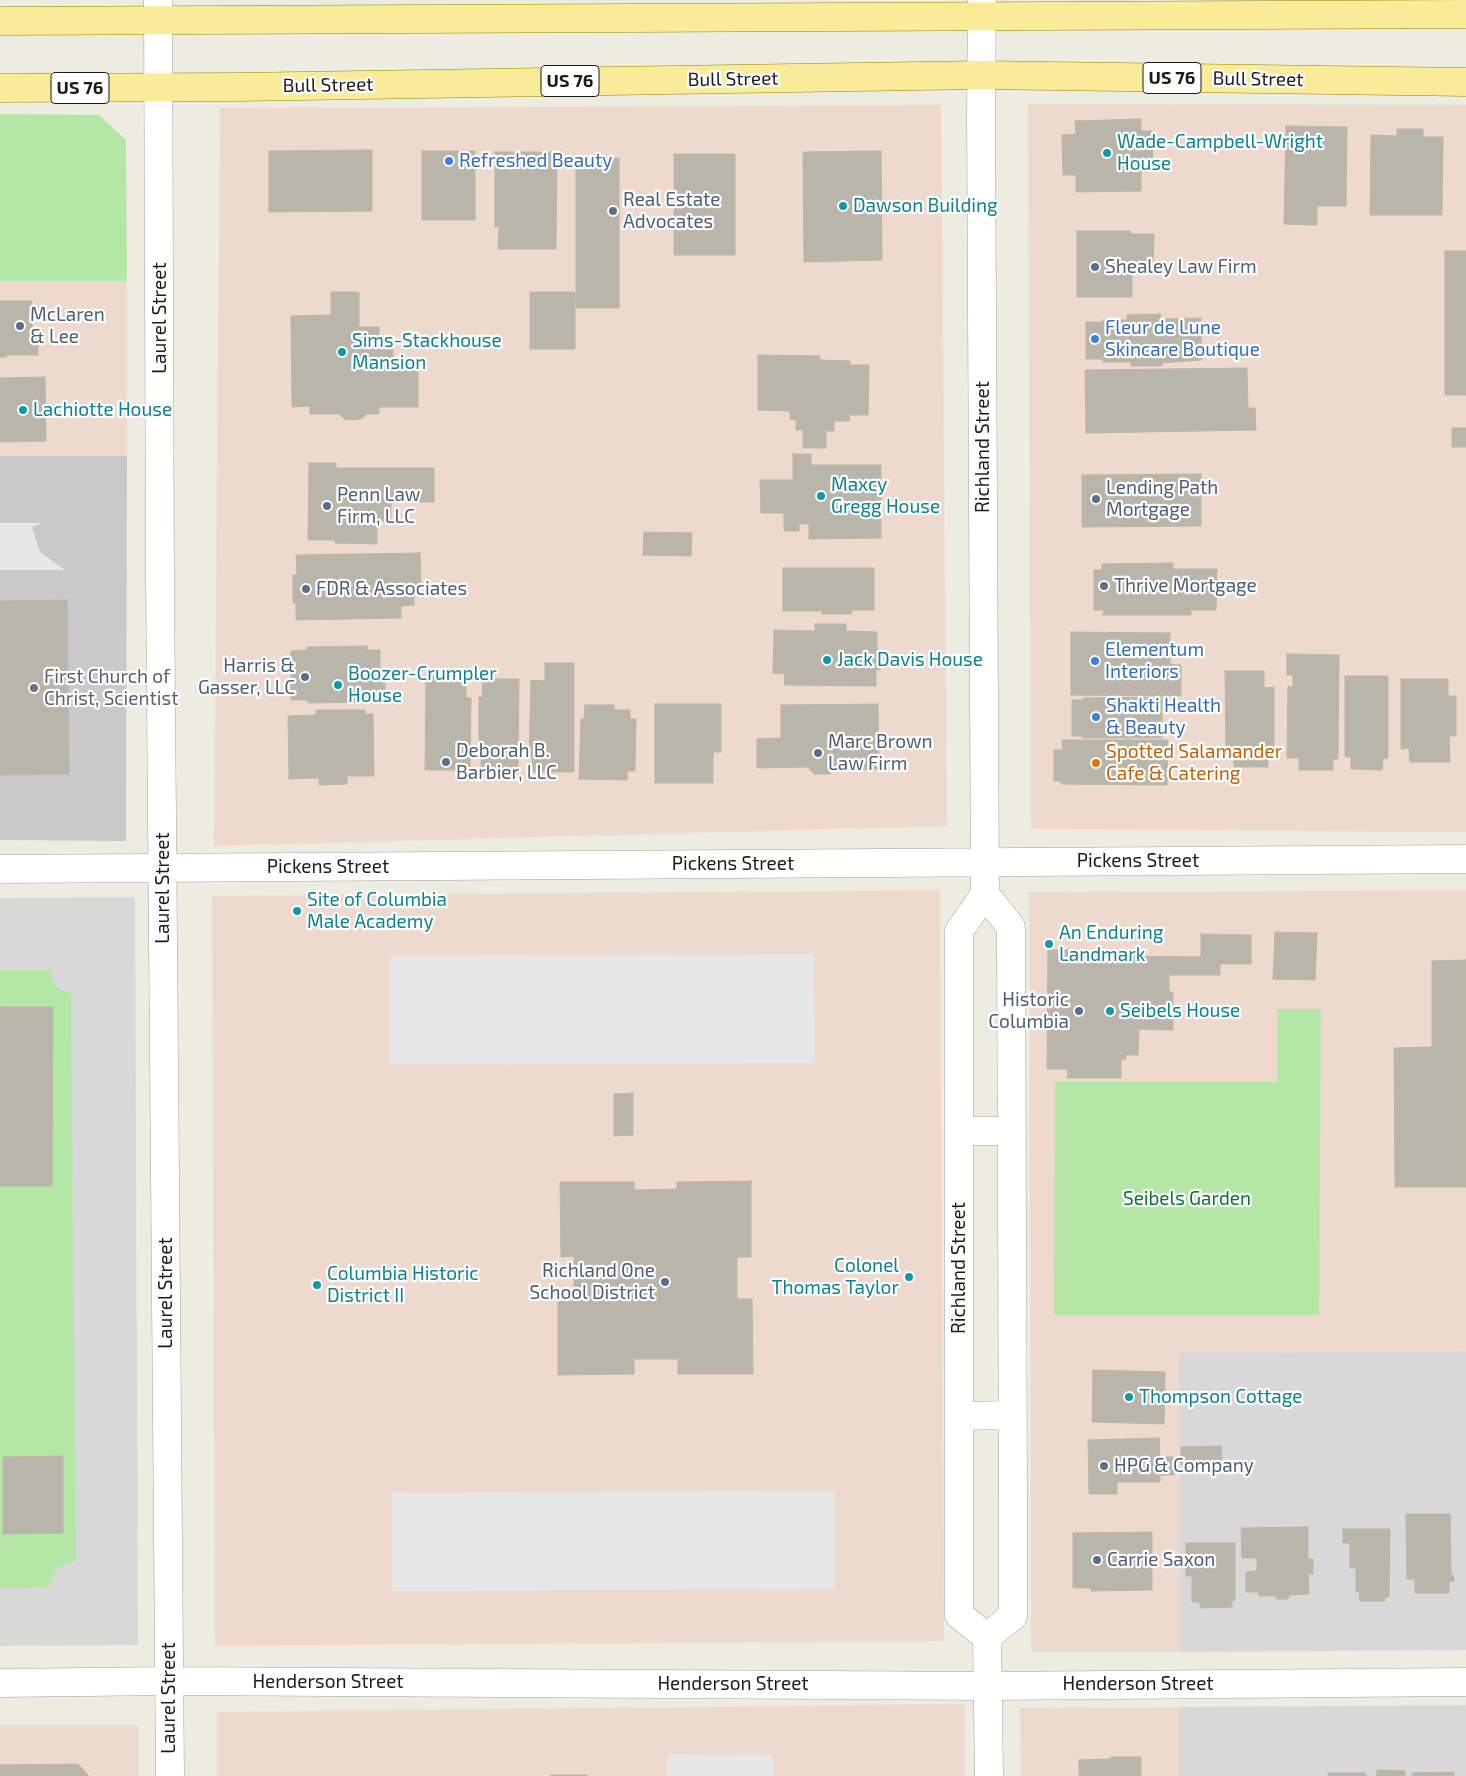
<!DOCTYPE html>
<html>
<head>
<meta charset="utf-8">
<style>
  body { margin:0 }
  canvas { display:block; background:#ecece0 }
</style>
</head>
<body>
<canvas width="1466" height="1776"></canvas>
<script>
const g = document.querySelector('canvas').getContext('2d');
g.lineJoin = 'round';
function fillPath(path, color) {
  g.fillStyle = color;
  g.fill(path, 'evenodd');
}
function poly(rows) {
  const path = new Path2D();
  for (const r of rows) {
    path.moveTo(r[0], r[1]);
    for (let i = 2; i < r.length; i += 2) path.lineTo(r[i], r[i + 1]);
  }
  return path;
}
function trace(path, color, width, dash) {
  g.strokeStyle = color;
  g.lineWidth = width;
  g.lineCap = dash ? 'butt' : 'round';
  g.setLineDash(dash || []);
  g.stroke(path);
}
function write(font, color, halo, rows, align = 'center') {
  g.font = font + ' "Exo 2",sans-serif';
  g.lineWidth = 4.5;
  g.setLineDash([]);
  g.textBaseline = 'middle';
  g.strokeStyle = halo;
  g.fillStyle = color;
  for (const [text, x, y, turn = 0] of rows) {
    g.save();
    g.translate(x, y);
    g.rotate((+turn || 0) * Math.PI / 180);
    g.textAlign = isNaN(turn) ? turn : align;
    if (halo) g.strokeText(text, 0, 0);
    g.fillText(text, 0, 0);
    g.restore();
  }
}
fillPath(poly([
  [135,897,138,1645,0,1646,0,898],
  [1466,1351,1466,1650,1180,1652,1179,1353],
  [1466,1705,1466,1776,1179,1776,1179,1707]
]), '#d9d8d8');
fillPath(poly([
  [1028,104,1466,105,1466,832,1031,829],
  [941,105,947,826,214,846,220,108],
  [0,281,127,281,127,456,0,456],
  [940,890,944,1641,215,1646,212,896],
  [1466,890,1466,1351,1179,1353,1180,1652,1031,1652,1029,892],
  [965,1704,965,1776,217,1776,217,1712],
  [1179,1707,1179,1776,1021,1776,1020,1708],
  [0,1725,138,1725,138,1776,0,1776]
]), '#eed9cf');
fillPath(poly([
  [0,456,127,456,126,841,0,840]
]), '#c9c9c9');
fillPath(poly([
  [0,114,99,115,126,140,127,281,0,281],
  [0,970,51,970,52,979,55,986,62,991,71,992,76,1562,66,1563,58,1568,52,1576,49,1587,0,1588],
  [1277,1009,1321,1009,1319,1315,1054,1315,1055,1082,1277,1082]
]), '#b4e7a5');
fillPath(poly([
  [0,523,43,523,32,527,40,552,65,570,0,570],
  [814,954,815,1063,390,1065,390,956],
  [835,1491,835,1589,392,1591,392,1493],
  [667,1754,773,1755,773,1776,667,1776]
]), '#e7e7e7');
const building = poly([
  [1141,119,1141,131,1152,131,1153,172,1141,172,1141,191,1076,192,1076,175,1063,175,1062,135,1076,134,1075,121,1141,119],
  [1286,126,1347,127,1346,206,1317,206,1317,225,1284,224,1286,126],
  [1397,129,1423,129,1423,137,1443,137,1442,215,1370,215,1371,135,1397,136,1397,129],
  [372,150,372,211,269,212,269,151,372,150],
  [422,151,475,151,475,220,422,220,422,151],
  [881,151,882,260,804,262,803,152,881,151],
  [495,152,557,152,556,249,498,249,499,226,495,227,495,152],
  [674,154,735,154,735,255,674,255,674,154],
  [576,158,619,158,619,308,576,308,576,158],
  [1077,231,1130,231,1131,234,1154,234,1153,273,1132,273,1132,297,1077,297,1077,231],
  [1445,251,1466,251,1466,395,1445,395,1445,251],
  [331,292,359,292,359,327,379,327,379,340,393,340,393,364,418,364,418,407,379,407,379,414,367,414,361,419,346,420,339,414,310,414,310,406,292,407,291,316,331,315,331,292],
  [530,292,575,292,575,349,530,349,530,292],
  [0,301,32,301,32,328,41,328,41,343,38,343,38,355,7,355,6,357,0,357,0,301],
  [1160,314,1161,319,1201,318,1202,360,1162,363,1162,366,1131,366,1131,362,1103,362,1103,359,1086,359,1086,322,1103,322,1103,320,1127,320,1127,315,1160,314],
  [758,355,820,356,820,360,850,361,850,365,869,365,868,415,849,415,850,421,834,421,834,431,826,431,826,448,803,448,803,430,796,430,796,420,790,419,790,411,758,410,758,355],
  [1247,368,1248,408,1255,408,1256,430,1086,433,1085,370,1247,368],
  [45,377,46,441,0,442,0,378,45,377],
  [1452,428,1466,428,1466,447,1452,447,1452,428],
  [793,454,811,454,811,465,881,465,881,538,809,539,809,524,799,524,799,531,784,531,784,513,761,513,760,480,793,480,793,454],
  [309,463,336,463,336,468,434,468,434,502,391,502,391,521,377,521,377,544,335,543,335,540,308,540,309,463],
  [1201,474,1201,526,1082,527,1082,475,1201,474],
  [644,532,692,533,691,556,643,555,644,532],
  [420,553,421,586,414,586,414,605,401,606,401,618,296,620,296,603,293,603,293,575,297,575,296,555,420,553],
  [1173,563,1173,569,1217,569,1216,610,1191,610,1191,615,1103,615,1104,610,1094,610,1094,570,1102,570,1102,564,1173,563],
  [783,568,874,568,874,610,852,610,851,614,822,614,822,611,783,611,783,568],
  [67,600,69,774,0,775,0,601,67,600],
  [815,624,846,624,846,631,877,632,877,650,880,650,880,670,876,670,876,686,784,685,785,674,773,673,774,630,815,631,815,624],
  [1071,632,1170,633,1170,664,1181,665,1181,696,1071,695,1071,632],
  [367,646,367,650,380,650,380,669,385,669,385,702,308,703,307,700,291,700,291,651,307,650,307,647,367,646],
  [1287,654,1339,655,1338,759,1333,759,1333,770,1299,770,1299,758,1287,758,1288,686,1293,687,1293,675,1287,675,1287,654],
  [545,663,574,663,574,772,533,772,532,757,529,758,531,680,545,681,545,663],
  [1225,671,1264,671,1264,688,1274,687,1274,755,1268,754,1268,767,1234,767,1234,758,1226,758,1225,671],
  [426,676,466,676,466,698,471,698,470,770,425,770,426,676],
  [1345,676,1388,676,1388,758,1383,759,1382,770,1351,769,1351,757,1345,757,1345,676],
  [483,679,519,679,518,771,481,771,481,753,479,753,479,697,482,697,483,679],
  [1401,679,1448,679,1448,696,1456,696,1456,736,1449,736,1450,762,1410,762,1409,748,1401,749,1401,679],
  [1162,697,1162,738,1082,738,1082,736,1072,736,1072,700,1083,700,1083,698,1162,697],
  [655,704,721,704,721,752,713,752,713,783,655,783,655,704],
  [878,704,879,769,835,770,829,774,814,774,808,767,757,768,757,739,781,738,781,705,878,704],
  [585,705,614,705,614,710,630,710,630,719,636,719,635,771,627,771,627,780,579,779,581,719,584,719,585,705],
  [316,710,365,710,365,714,373,714,374,776,347,776,347,784,319,785,319,778,289,779,288,716,316,715,316,710],
  [1062,740,1168,740,1167,785,1061,784,1061,781,1054,781,1054,750,1063,750,1062,740],
  [1275,932,1317,933,1315,980,1273,979,1275,932],
  [1201,934,1251,935,1251,964,1220,964,1220,975,1169,975,1169,992,1173,992,1173,1030,1139,1029,1138,1055,1125,1055,1126,1059,1121,1059,1121,1078,1067,1078,1068,1069,1047,1069,1048,950,1110,950,1110,956,1201,957,1201,934],
  [1466,960,1466,1187,1395,1187,1394,1048,1432,1047,1432,961,1466,960],
  [0,1007,53,1007,52,1186,0,1186,0,1007],
  [633,1093,633,1135,614,1136,614,1094,633,1093],
  [751,1181,751,1257,737,1257,737,1299,752,1299,753,1374,678,1374,678,1359,634,1359,634,1374,558,1375,558,1301,574,1301,574,1256,561,1257,560,1182,634,1182,634,1190,677,1189,677,1182,751,1181],
  [1093,1370,1165,1372,1164,1424,1092,1422,1093,1370],
  [1159,1438,1160,1457,1173,1457,1174,1475,1160,1475,1160,1482,1117,1482,1117,1494,1089,1494,1088,1440,1159,1438],
  [1221,1446,1222,1465,1181,1465,1181,1447,1221,1446],
  [63,1456,63,1533,3,1534,3,1457,63,1456],
  [1406,1514,1450,1514,1451,1576,1453,1575,1454,1581,1449,1581,1449,1593,1415,1593,1415,1579,1407,1579,1406,1514],
  [1308,1527,1308,1559,1313,1559,1313,1574,1308,1574,1309,1594,1289,1595,1288,1599,1276,1599,1276,1596,1259,1596,1258,1592,1246,1592,1246,1572,1257,1571,1257,1558,1242,1558,1241,1528,1308,1527],
  [1343,1529,1390,1529,1389,1597,1385,1597,1385,1601,1360,1601,1359,1591,1356,1592,1356,1568,1350,1568,1350,1543,1343,1543,1343,1529],
  [1152,1532,1152,1590,1091,1591,1091,1588,1073,1588,1073,1533,1152,1532],
  [1186,1543,1235,1543,1235,1600,1232,1601,1232,1607,1200,1608,1200,1602,1192,1602,1192,1576,1186,1576,1186,1543],
  [1111,1757,1141,1757,1141,1776,1079,1776,1079,1760,1111,1759,1111,1757],
  [78,1764,89,1776,0,1776,0,1765,78,1764],
  [1377,1770,1405,1771,1405,1776,1377,1776,1377,1770],
  [1454,1772,1454,1776,1412,1776,1412,1773,1454,1772],
  [1328,1773,1366,1773,1366,1776,1328,1776,1328,1773],
  [551,1775,587,1775,587,1776,551,1776,551,1775]
]);
fillPath(building, '#b9b5aa');
trace(building, '#beb6a3', 1);
const minor = poly([
  [158,0,160,580,170,1776],
  [982,0,981,115,985,894,959,931,959,1615,987,1637,989,1776],
  [0,869,1466,859],
  [985,894,1011,927,1013,1497,1013,1616,987,1637],
  [959,1131,1012,1131],
  [959,1416,1012,1415],
  [0,1683,170,1681,988,1686,1466,1682]
]);
const major = poly([
  [0,21,1466,14],
  [0,88,238,87,981,75,1466,82]
]);
trace(minor, '#a2a2a2', 29);
trace(major, '#908802', 29);
trace(minor, '#fff', 28);
trace(major, '#faeb98', 28);
for (const [x, y, r, color] of [
  [1107,153,5,"#0f9aa8"],
  [449,161,5,"#3f7fe0"],
  [843,206,5,"#0f9aa8"],
  [613,211,5,"#5c6f8a"],
  [1095,267,5,"#5c6f8a"],
  [20,326,5,"#5c6f8a"],
  [1095,339,5,"#3f7fe0"],
  [342,352,5,"#0f9aa8"],
  [23,410,5,"#0f9aa8"],
  [821,496,5,"#0f9aa8"],
  [1096,499,5,"#5c6f8a"],
  [327,506,5,"#5c6f8a"],
  [1104,586,5,"#5c6f8a"],
  [306,589,5,"#5c6f8a"],
  [827,660,5,"#0f9aa8"],
  [1095,661,5,"#3f7fe0"],
  [305,677,5,"#5c6f8a"],
  [338,685,5,"#0f9aa8"],
  [34,688,5,"#6b7280"],
  [1096,717,5,"#3f7fe0"],
  [818,753,5,"#5c6f8a"],
  [446,762,5,"#5c6f8a"],
  [1096,763,5,"#e8710a"],
  [297,911,5,"#0f9aa8"],
  [1049,944,5,"#0f9aa8"],
  [1079,1011,5,"#5c6f8a"],
  [1110,1011,5,"#0f9aa8"],
  [909,1277,5,"#0f9aa8"],
  [665,1282,5,"#5c6f8a"],
  [317,1285,5,"#0f9aa8"],
  [1129,1397,5,"#0f9aa8"],
  [1104,1466,5,"#5c6f8a"],
  [1097,1560,5,"#5c6f8a"]
]) {
  const dot = new Path2D();
  dot.arc(x, y, r, 0, 2 * Math.PI);
  g.fillStyle = color;
  g.fill(dot);
  trace(dot, '#fff', 2);
}
for (const [x, y, w] of [
  [1172,78,58],
  [570,81,58],
  [80,88,58]
]) {
  const box = new Path2D();
  box.roundRect(x - w / 2, y - 15.5, w, 31, 4);
  g.fillStyle = '#fff';
  g.fill(box);
  trace(box, '#1b1b1b', 1);
}
write('bold 18px', '#1b1b1b', null, [
  ["US 76",1172,78],
  ["US 76",570,81],
  ["US 76",80,88]
]);
write('19px', '#1b1b1b', '#fff', [
  ["Bull Street",733,79,-1],
  ["Bull Street",1258,79,1],
  ["Bull Street",328,85,-1],
  ["Laurel Street",160,318,-90],
  ["Richland Street",983,447,-90],
  ["Pickens Street",1138,861],
  ["Pickens Street",733,864],
  ["Pickens Street",328,867],
  ["Laurel Street",163,888,-90],
  ["Richland Street",959,1268,-90],
  ["Laurel Street",166,1293,-90],
  ["Henderson Street",328,1682],
  ["Henderson Street",733,1684],
  ["Henderson Street",1138,1684],
  ["Laurel Street",169,1698,-90]
]);
write('19px', '#0d838f', '#fff', [
  ["Wade-Campbell-Wright",1117,142],
  ["House",1117,164],
  ["Dawson Building",853,206],
  ["Sims-Stackhouse",352,341],
  ["Mansion",352,363],
  ["Lachiotte House",33,410],
  ["Maxcy",831,485],
  ["Gregg House",831,507],
  ["Jack Davis House",837,660],
  ["Boozer-Crumpler",348,674],
  ["House",348,696],
  ["Site of Columbia",307,900],
  ["Male Academy",307,922],
  ["An Enduring",1059,933],
  ["Landmark",1059,955],
  ["Seibels House",1120,1011],
  ["Colonel",899,1266,"right"],
  ["Thomas Taylor",899,1288,"right"],
  ["Columbia Historic",327,1274],
  ["District II",327,1296],
  ["Thompson Cottage",1139,1397]
], 'left');
write('19px', '#366cbe', '#fff', [
  ["Refreshed Beauty",459,161],
  ["Fleur de Lune",1105,328],
  ["Skincare Boutique",1105,350],
  ["Elementum",1105,650],
  ["Interiors",1105,672],
  ["Shakti Health",1106,706],
  ["& Beauty",1106,728]
], 'left');
write('19px', '#4e5e75', '#fff', [
  ["Real Estate",623,200],
  ["Advocates",623,222],
  ["Shealey Law Firm",1105,267],
  ["McLaren",30,315],
  ["& Lee",30,337],
  ["Lending Path",1106,488],
  ["Mortgage",1106,510],
  ["Penn Law",337,495],
  ["Firm, LLC",337,517],
  ["Thrive Mortgage",1114,586],
  ["FDR & Associates",316,589],
  ["Harris &",295,666,"right"],
  ["Gasser, LLC",295,688,"right"],
  ["Marc Brown",828,742],
  ["Law Firm",828,764],
  ["Deborah B.",456,751],
  ["Barbier, LLC",456,773],
  ["Historic",1069,1000,"right"],
  ["Columbia",1069,1022,"right"],
  ["Richland One",655,1271,"right"],
  ["School District",655,1293,"right"],
  ["HPG & Company",1114,1466],
  ["Carrie Saxon",1107,1560]
], 'left');
write('19px', '#5b616d', '#fff', [
  ["First Church of",44,677],
  ["Christ, Scientist",44,699]
], 'left');
write('19px', '#c56008', '#fff', [
  ["Spotted Salamander",1106,752],
  ["Cafe & Catering",1106,774]
], 'left');
write('19px', '#0c7532', '#fff', [
  ["Seibels Garden",1187,1199]
]);
</script>
</body>
</html>
